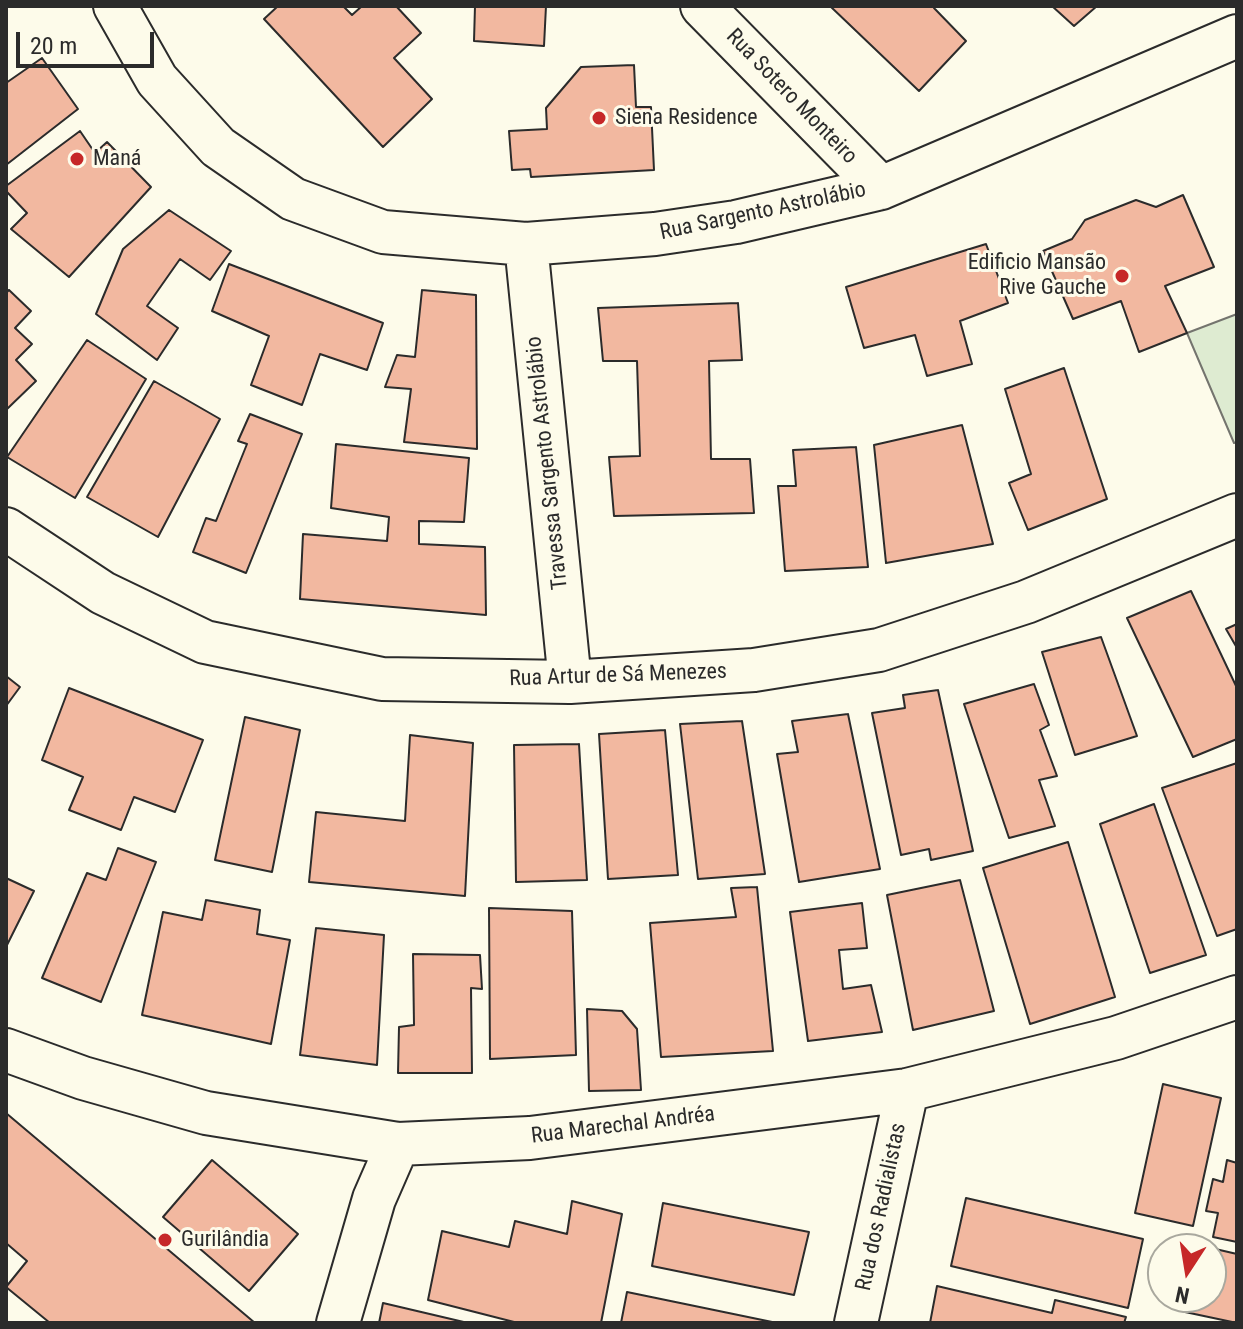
<!DOCTYPE html>
<html>
<head>
<meta charset="utf-8">
<style>
  body { margin:0 }
  #map { position:relative; width:1243px; height:1329px; overflow:hidden; background:#fdfbea; font-family:"Roboto Condensed",sans-serif }
  canvas { display:block }
  .frame { position:absolute; inset:0; border:8px solid #2b2b2b; pointer-events:none }
  .north { position:absolute; left:1147px; top:1233px; width:80px; height:80px; box-sizing:border-box; background:#fdfbea; border:2px solid #a9a89e; border-radius:50%; rotate:192deg; font-size:22px; font-weight:700; line-height:32px; text-align:center; color:#2b2b2b }
  .north::after { content:''; display:block; margin:auto; width:28px; height:36px; background:#c62828; clip-path:polygon(50% 0,100% 100%,50% 72%,0 100%) }
  .scale { position:absolute; left:16px; top:32px; width:138px; height:36px; box-sizing:border-box; border:4px solid #2b2b2b; border-top:0; padding-left:10px; font-size:24px; line-height:28px; white-space:nowrap; color:#2b2b2b; -webkit-text-stroke:6px #fdfbea; paint-order:stroke }
</style>
</head>
<body>
<div id="map">
<canvas width="1243" height="1329"></canvas>
<div class="frame"></div>
<div class="north">N</div>
<div class="scale">20 m</div>
</div>
<script>
const g = document.querySelector('canvas').getContext('2d');
g.lineJoin = 'round';
function fillPath(path, color) {
  g.fillStyle = color;
  g.fill(path, 'evenodd');
}
function poly(rows) {
  const path = new Path2D();
  for (const r of rows) {
    path.moveTo(r[0], r[1]);
    for (let i = 2; i < r.length; i += 2) path.lineTo(r[i], r[i + 1]);
  }
  return path;
}
function trace(path, color, width, dash) {
  g.strokeStyle = color;
  g.lineWidth = width;
  g.lineCap = dash ? 'butt' : 'round';
  g.setLineDash(dash || []);
  g.stroke(path);
}
function write(font, color, halo, rows, align = 'center') {
  g.font = font + ' "Roboto Condensed",sans-serif';
  g.lineWidth = 6;
  g.setLineDash([]);
  g.textBaseline = 'middle';
  g.strokeStyle = halo;
  g.fillStyle = color;
  for (const [text, x, y, turn = 0] of rows) {
    g.save();
    g.translate(x, y);
    g.rotate((+turn || 0) * Math.PI / 180);
    g.textAlign = isNaN(turn) ? turn : align;
    if (halo) g.strokeText(text, 0, 0);
    g.fillText(text, 0, 0);
    g.restore();
  }
}
const green = poly([
  [1237,314,1237,442,1234,443,1187,333,1237,314]
]);
fillPath(green, '#deebd1');
trace(green, '#74746e', 2);
const building = poly([
  [278,6,343,6,352,15,362,6,396,6,421,33,394,58,432,99,383,147,264,19,278,6],
  [475,6,546,6,544,46,474,41,475,6],
  [830,6,936,6,934,8,966,41,919,91,830,6],
  [1052,6,1097,6,1074,26,1052,6],
  [42,58,78,109,6,165,6,83,42,58],
  [634,65,636,107,651,107,654,170,531,177,530,169,512,170,509,131,547,129,546,108,581,67,634,65],
  [80,131,95,153,107,142,151,187,69,277,11,229,27,213,6,191,6,186,80,131],
  [1183,195,1214,267,1165,286,1187,333,1139,352,1121,301,1073,319,1043,251,1072,239,1085,220,1136,200,1156,207,1183,195],
  [169,210,231,251,210,280,180,259,147,306,178,328,157,360,96,314,123,249,169,210],
  [986,244,1008,303,960,321,972,364,927,376,915,335,864,348,846,287,986,244],
  [229,264,383,323,367,370,320,354,302,405,251,385,269,336,212,311,229,264],
  [9,290,31,311,15,328,32,344,16,360,36,381,6,410,6,293,9,290],
  [422,290,476,295,477,449,404,442,411,389,385,387,397,355,415,357,422,290],
  [738,303,742,360,709,361,711,459,750,459,754,513,614,516,609,457,640,456,637,361,603,361,598,308,738,303],
  [87,340,146,379,75,498,7,457,87,340],
  [1064,368,1107,499,1028,530,1009,483,1031,474,1005,389,1064,368],
  [154,381,220,419,158,537,87,497,154,381],
  [250,414,302,434,246,573,193,552,206,518,216,521,247,444,238,441,250,414],
  [962,425,993,544,886,563,874,445,962,425],
  [336,444,469,458,464,522,419,521,419,544,485,547,486,615,300,599,303,534,387,541,389,517,331,508,336,444],
  [856,447,868,567,785,571,778,486,796,486,793,450,856,447],
  [1191,591,1237,688,1237,739,1193,757,1127,618,1191,591],
  [1237,624,1237,648,1226,629,1237,624],
  [1101,637,1137,736,1075,755,1042,652,1101,637],
  [6,676,20,687,6,706,6,676],
  [1034,684,1049,725,1040,730,1057,776,1039,780,1055,826,1009,838,964,704,1034,684],
  [69,688,203,740,175,812,134,797,121,830,69,810,83,777,42,760,69,688],
  [938,690,973,851,931,860,929,849,901,855,872,713,905,708,903,695,938,690],
  [848,714,880,869,799,882,777,754,798,752,792,721,848,714],
  [245,717,300,730,272,872,215,860,245,717],
  [742,721,765,874,698,879,680,724,742,721],
  [665,730,678,875,608,879,599,734,665,730],
  [410,735,473,743,465,896,309,882,316,812,405,821,410,735],
  [579,744,587,880,516,882,514,745,579,744],
  [1237,763,1237,929,1217,936,1162,788,1237,763],
  [1154,804,1206,955,1150,973,1100,824,1154,804],
  [1068,842,1115,997,1030,1024,983,868,1068,842],
  [118,848,156,862,101,1002,42,978,87,873,106,880,118,848],
  [6,878,34,891,6,947,6,878],
  [960,880,994,1011,913,1030,887,895,960,880],
  [757,887,773,1051,661,1057,650,923,736,917,731,888,757,887],
  [206,900,260,910,257,934,290,940,271,1044,142,1015,163,912,202,920,206,900],
  [862,903,867,948,839,950,843,989,871,985,882,1032,808,1041,790,912,862,903],
  [489,908,572,911,576,1055,490,1059,489,908],
  [316,928,384,935,377,1065,300,1055,316,928],
  [413,954,480,955,482,989,471,988,472,1073,398,1073,399,1027,414,1025,413,954],
  [587,1009,622,1011,637,1029,641,1090,589,1091,587,1009],
  [1163,1084,1221,1098,1193,1226,1135,1213,1163,1084],
  [6,1113,255,1323,50,1323,6,1287,27,1261,6,1243,6,1113],
  [212,1160,298,1234,249,1291,163,1217,212,1160],
  [1227,1160,1237,1163,1237,1242,1213,1237,1218,1213,1206,1211,1213,1179,1223,1182,1227,1160],
  [966,1198,1143,1239,1128,1308,951,1266,966,1198],
  [572,1201,622,1214,601,1323,518,1323,428,1300,442,1231,509,1247,515,1221,567,1234,572,1201],
  [663,1203,809,1232,794,1295,652,1266,663,1203],
  [1198,1245,1237,1254,1237,1323,1185,1312,1188,1297,1211,1297,1211,1249,1197,1249,1198,1245],
  [937,1286,1052,1313,1055,1300,1126,1317,1124,1323,930,1323,937,1286],
  [627,1292,777,1323,621,1323,627,1292],
  [383,1303,468,1323,379,1323,383,1303]
]);
fillPath(building, '#f2b8a0');
trace(building, '#2b2b2b', 2);
const minor = poly([
  [115,6,157,80,218,147,293,199,383,232,526,244,655,234,736,222,881,188,1237,36],
  [702,6,881,188],
  [526,244,570,682],
  [6,529,103,593,205,642,382,679,570,682,754,670,879,650,1026,602,1237,515],
  [6,1050,83,1078,206,1113,398,1144,530,1138,907,1090,1116,1038,1237,997],
  [338,1323,374,1199,398,1144],
  [856,1323,907,1090]
]);
trace(minor, '#2b2b2b', 46);
trace(minor, '#fdfbea', 42);
for (const [x, y, r, color] of [
  [599,118,8,"#c62828"],
  [77,159,8,"#c62828"],
  [1122,276,8,"#c62828"],
  [165,1240,8,"#c62828"]
]) {
  const dot = new Path2D();
  dot.arc(x, y, r, 0, 2 * Math.PI);
  g.fillStyle = color;
  g.fill(dot);
  trace(dot, '#fdfbea', 3);
}
write('22px', '#2b2b2b', '#fdfbea', [
  ["Rua Sotero Monteiro",791,97,46],
  ["Rua Sargento Astrolábio",763,212,-12],
  ["Travessa Sargento Astrolábio",548,463,-96],
  ["Rua Artur de Sá Menezes",618,676,-2],
  ["Rua Marechal Andréa",623,1126,-7],
  ["Rua dos Radialistas",882,1207,-78]
]);
write('22px', '#2b2b2b', '#fdfbea', [
  ["Siena Residence",615,118],
  ["Maná",93,159],
  ["Edificio Mansão",1106,263,"right"],
  ["Rive Gauche",1106,288,"right"],
  ["Gurilândia",181,1240]
], 'left');
</script>
</body>
</html>
